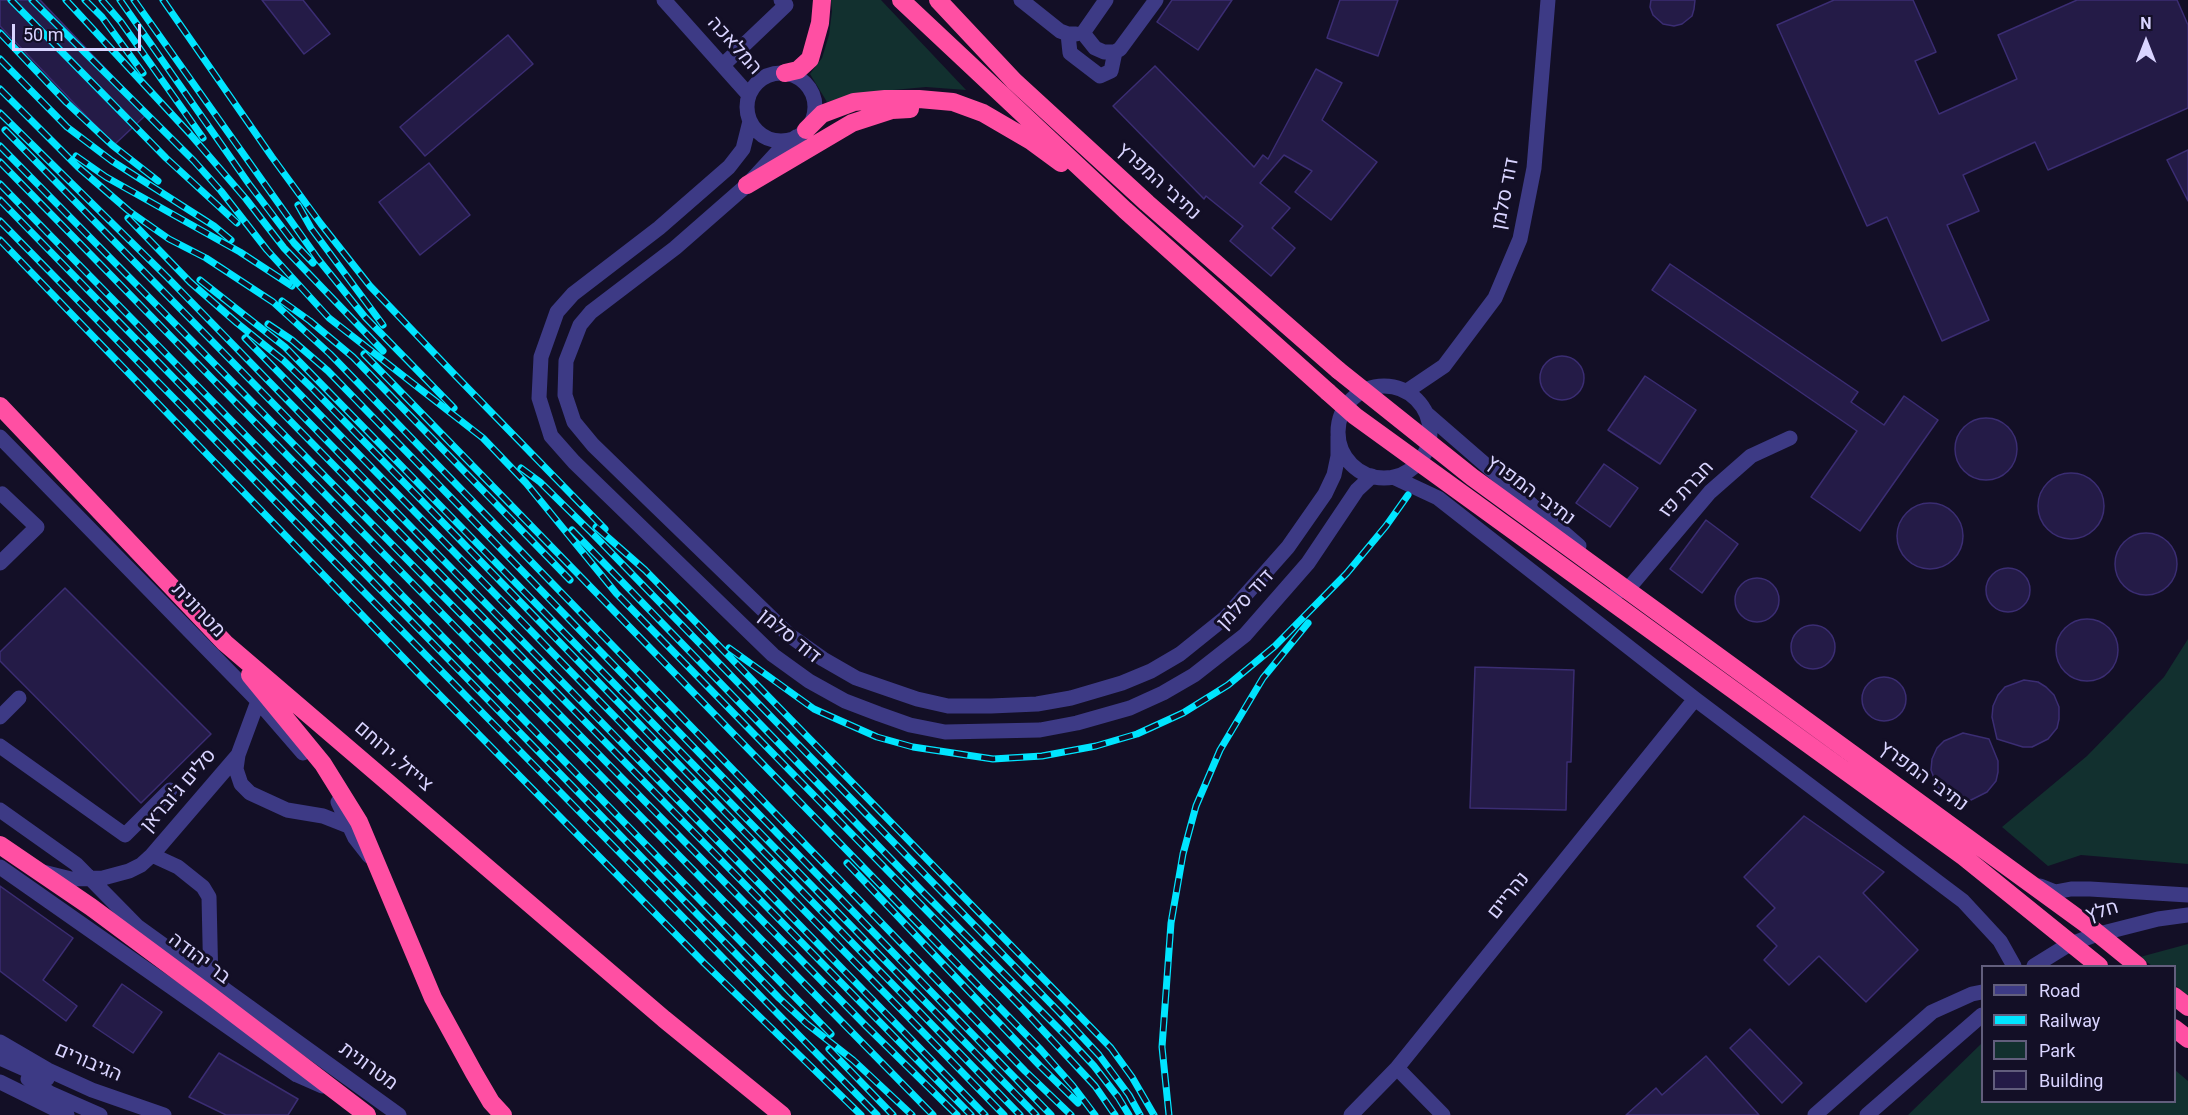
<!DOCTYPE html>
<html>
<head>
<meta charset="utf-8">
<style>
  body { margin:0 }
  #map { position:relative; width:2188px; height:1115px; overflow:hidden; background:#130f26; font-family:Roboto,sans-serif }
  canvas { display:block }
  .legend { position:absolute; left:1981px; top:965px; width:195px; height:138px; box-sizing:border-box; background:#130f26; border:2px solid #625e7d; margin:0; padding:8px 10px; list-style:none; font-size:18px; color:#d9d4ff }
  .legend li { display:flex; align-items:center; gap:12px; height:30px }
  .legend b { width:30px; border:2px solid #625e7d }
  .north { position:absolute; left:2116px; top:12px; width:60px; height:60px; -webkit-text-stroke:4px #130f26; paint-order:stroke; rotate:0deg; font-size:16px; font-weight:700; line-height:24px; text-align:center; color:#d9d4ff }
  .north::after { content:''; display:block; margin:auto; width:21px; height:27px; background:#d9d4ff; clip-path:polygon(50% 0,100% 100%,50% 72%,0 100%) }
  .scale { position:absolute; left:12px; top:24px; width:129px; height:27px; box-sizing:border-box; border:3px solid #d9d4ff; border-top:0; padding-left:8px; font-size:18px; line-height:21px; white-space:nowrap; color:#d9d4ff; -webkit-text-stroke:4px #130f26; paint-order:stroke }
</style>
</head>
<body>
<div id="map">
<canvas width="2188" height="1115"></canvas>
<ul class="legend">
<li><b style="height:8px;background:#3d3a85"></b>Road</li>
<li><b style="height:8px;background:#00e5ff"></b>Railway</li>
<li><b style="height:16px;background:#12302f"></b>Park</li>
<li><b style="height:16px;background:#241b47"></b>Building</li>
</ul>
<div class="north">N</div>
<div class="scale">50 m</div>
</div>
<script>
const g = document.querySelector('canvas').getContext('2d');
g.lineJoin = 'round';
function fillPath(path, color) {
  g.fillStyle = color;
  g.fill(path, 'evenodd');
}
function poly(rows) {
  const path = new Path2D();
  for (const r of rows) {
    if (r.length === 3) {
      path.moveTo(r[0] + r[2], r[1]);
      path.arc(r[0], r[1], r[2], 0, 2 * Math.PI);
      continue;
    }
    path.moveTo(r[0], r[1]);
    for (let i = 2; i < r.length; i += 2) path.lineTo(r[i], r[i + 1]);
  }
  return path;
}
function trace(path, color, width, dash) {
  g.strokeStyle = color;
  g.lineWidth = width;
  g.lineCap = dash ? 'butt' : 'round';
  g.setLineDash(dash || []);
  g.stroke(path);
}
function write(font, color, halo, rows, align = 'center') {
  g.font = font + ' Roboto,Heebo,sans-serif';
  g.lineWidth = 6;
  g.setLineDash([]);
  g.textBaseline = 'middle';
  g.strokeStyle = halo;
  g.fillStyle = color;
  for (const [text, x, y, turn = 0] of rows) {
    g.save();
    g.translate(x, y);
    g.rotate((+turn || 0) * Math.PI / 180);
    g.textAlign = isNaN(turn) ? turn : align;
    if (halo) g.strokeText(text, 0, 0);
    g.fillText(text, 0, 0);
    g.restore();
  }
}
fillPath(poly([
  [831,0,881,0,966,90,926,87,871,92,827,102,810,74,822,58,829,35,832,11],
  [2188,639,2188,864,2081,855,2048,866,2002,827,2087,756,2164,677],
  [2188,944,2188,996,2175,985,2174,966,2152,966,2140,957],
  [1982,1043,1982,1102,2174,1102,2175,1070,2188,1081,2188,1115,1908,1115]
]), '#12302f');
const building = poly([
  [0,0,40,0,148,113,114,145,0,26,0,0],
  [262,0,303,0,330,34,304,54,262,0],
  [1172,0,1232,0,1198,50,1157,22,1172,0],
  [1340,0,1398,0,1378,56,1327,38,1340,0],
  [1651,0,1695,0,1694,9,1692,16,1682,24,1674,26,1663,24,1653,15,1650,7,1651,0],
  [1834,0,1913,0,1936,52,1915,61,1939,114,2017,79,1998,35,2077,0,2177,0,2188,25,2188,108,2048,170,2035,142,1963,175,1979,211,1947,225,1989,320,1942,341,1887,217,1867,226,1777,25,1834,0],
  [508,35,533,64,425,156,400,127,508,35],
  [1155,66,1254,167,1263,155,1268,159,1316,69,1342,83,1322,120,1377,162,1331,220,1295,192,1312,171,1284,155,1260,183,1290,208,1272,228,1295,248,1271,276,1230,241,1243,226,1206,196,1204,199,1113,106,1155,66],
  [2188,150,2188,201,2167,160,2188,150],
  [429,163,470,215,420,255,379,202,429,163],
  [1670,264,1858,392,1851,402,1884,425,1904,396,1938,420,1860,531,1811,497,1857,431,1652,290,1670,264],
  [1562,378,22],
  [1645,376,1696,410,1660,464,1608,430,1645,376],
  [1986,449,31],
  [1604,464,1638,488,1610,527,1576,503,1604,464],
  [2071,506,33],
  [1930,536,33],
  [1706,520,1738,544,1702,593,1670,569,1706,520],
  [2146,564,31],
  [2008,590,22],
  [1757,600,22],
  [65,588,211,734,141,803,0,661,0,652,65,588],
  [2087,650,31],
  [1813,647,22],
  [1475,667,1574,670,1571,762,1567,762,1566,810,1470,808,1475,667],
  [1884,699,22],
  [2024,680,2038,682,2046,687,2054,695,2059,707,2059,719,2057,728,2048,739,2032,747,2023,747,1997,739,1992,717,1993,706,1998,695,2005,687,2024,680],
  [1963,733,1989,739,1998,761,1998,772,1996,781,1987,792,1971,800,1961,800,1947,796,1937,786,1931,770,1932,759,1937,748,1944,741,1963,733],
  [1804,816,1884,872,1863,893,1918,950,1866,1002,1819,956,1789,985,1764,960,1777,946,1757,926,1775,908,1744,877,1804,816],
  [0,886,73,938,43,980,77,1006,66,1021,0,971,0,886],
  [122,984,162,1012,133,1053,93,1026,122,984],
  [1750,1029,1802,1083,1782,1103,1730,1048,1750,1029],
  [219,1053,298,1099,288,1115,226,1115,189,1097,219,1053],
  [1706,1056,1759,1115,1626,1115,1656,1088,1662,1095,1706,1056]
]);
fillPath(building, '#241b47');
trace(building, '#3b2d73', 1.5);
trace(poly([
  [664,0,748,94],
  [1021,0,1060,31,1068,34,1076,34],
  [1106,0,1083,33,1095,48,1104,52,1115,52,1120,49,1156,0],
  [1068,34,1070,53,1100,76,1111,71,1115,52],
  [723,65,786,5,781,0],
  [781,107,34],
  [750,121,743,149,729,167,659,228,573,294,557,312,541,357,539,398,551,436,574,462,773,655,809,681,845,701,879,714,910,725,945,732,1040,730,1077,723,1130,708,1163,693,1194,675,1245,635,1308,563,1357,490,1372,476],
  [796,137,782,147,747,185,675,248,591,312,580,325,566,361,565,395,574,422,593,445,789,635,823,659,856,678,917,699,948,706,991,706,1037,704,1071,698,1122,683,1151,671,1180,654,1226,617,1288,547,1325,494,1334,475,1338,456,1338,436],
  [1384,432,46],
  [1407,391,1444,366,1495,298,1520,239,1534,168,1548,0],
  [1427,414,1579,546],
  [0,437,258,701,303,753],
  [1393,477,1438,498,1695,699,1963,901,2000,941,2014,966],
  [0,495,2,494,37,527,0,563],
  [1617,591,1628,589,1710,492,1751,456,1790,438],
  [258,692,258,701,238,755,236,769,241,784,250,793,287,810,323,816,351,827],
  [0,717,19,698],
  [0,746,125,835,170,790],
  [338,802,355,838,369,856],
  [0,810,76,864,137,926,399,1115],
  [152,855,238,755],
  [0,867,297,1075,322,1086],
  [43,872,71,879,103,878,129,871,141,865,152,855,178,867,203,887,209,897,211,986],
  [2040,886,2055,892,2071,889,2090,889,2188,895],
  [2034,966,2068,945,2095,935,2158,919,2188,915],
  [0,1042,48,1070,92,1090,164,1115],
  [0,1058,47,1079],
  [28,1079,50,1093,100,1115],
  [0,1082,67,1115],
  [1351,1115,1397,1068],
  [1443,1115,1397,1068,1695,699],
  [1815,1115,1932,1012,1972,994,1982,992],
  [1867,1115,1982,1015]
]), '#3d3a85', 15);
trace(poly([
  [901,0,1125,210,1328,392],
  [938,0,1014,81,1147,203,1338,370],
  [785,73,798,70,810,59,820,23,822,0],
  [806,130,822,114,854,102,885,99,919,99,953,102,983,113,1031,141,1061,163],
  [747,185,852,123,892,110,910,109],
  [0,406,225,643,664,1019,782,1115],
  [250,675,323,764,359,822,433,998,474,1073,491,1102,503,1115],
  [0,845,91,907,211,996,367,1115],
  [2174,996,2188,1007],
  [2174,1028,2188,1039]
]), '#ff4fa3', 18);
const rail = poly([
  [11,0,166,158,237,223],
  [32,0,194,161,221,191,267,250,329,318,483,438,526,483,616,593,1021,1007,1095,1086,1115,1115],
  [66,0,190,134,246,199,284,248,383,351],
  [85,0,102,17,143,73],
  [102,0,121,22,203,138],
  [120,0,249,184,294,243,313,263],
  [134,0,318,259,365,317,454,408],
  [163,0,272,157,321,224,370,286,455,375,605,529],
  [0,33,66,102,112,145,158,181],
  [0,59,67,127,112,161,214,226,231,240],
  [0,89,78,167,129,211,169,239,206,258,273,302,330,354,1025,1071,1071,1115],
  [0,113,167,277,985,1115],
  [5,130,971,1115],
  [0,146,867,1027,957,1115],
  [76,156,106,177,240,252,292,286],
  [0,162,933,1115],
  [0,184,831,1034],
  [0,200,779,998,807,1024,853,1060,912,1115],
  [298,205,311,228,383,325],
  [128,218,190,282,237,323,283,360,314,390,1020,1115],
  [0,221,877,1115],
  [0,240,420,675,704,963,861,1115],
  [200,280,285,347,1036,1115],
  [282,301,310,321,353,357,570,580],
  [268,324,292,340,328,371,1051,1115],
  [245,338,1004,1115],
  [364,354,1041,1050,1073,1086,1095,1115],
  [521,468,540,482,592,533,1060,1013,1099,1055,1129,1095,1140,1115],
  [596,527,645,570,1111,1048,1132,1077,1154,1115],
  [572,530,922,891,1067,1037,1094,1066,1118,1097,1129,1115],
  [729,648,814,709,877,737,913,747,993,759,1042,756,1096,746,1137,734,1183,713,1228,685,1275,646,1347,573,1386,526,1408,495],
  [847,863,1040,1066,1078,1103],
  [829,1049,893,1115],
  [1169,1115,1162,1047,1171,923,1183,854,1196,806,1220,750,1263,678,1308,623]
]);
trace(rail, '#00e5ff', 7);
trace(rail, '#130f26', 4.5, [14]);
trace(poly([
  [1338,370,1472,477,2090,927,2138,966],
  [1328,392,1355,416,1964,857,2099,966]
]), '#ff4fa3', 18);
write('20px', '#d9d4ff', '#130f26', [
  ["המלאכה",734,46,48],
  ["נתיבי המפרץ",1158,182,42],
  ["דוד סלמן",1506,194,-79],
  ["חברת פז",1687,490,-47],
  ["נתיבי המפרץ",1530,491,36],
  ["דוד סלמן",1246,600,-47],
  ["מטרונית",198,611,46],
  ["דוד סלמן",789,637,39],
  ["צייזל, ירוחם",393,757,41],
  ["נתיבי המפרץ",1923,777,36],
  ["סלים ג'ובראן",179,791,-49],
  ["נהריים",1509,896,-51],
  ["חלץ",2102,912,-16],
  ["בר יהודה",199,959,37],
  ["הגיבורים",88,1063,23],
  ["מטרונית",368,1067,36]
]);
</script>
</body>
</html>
